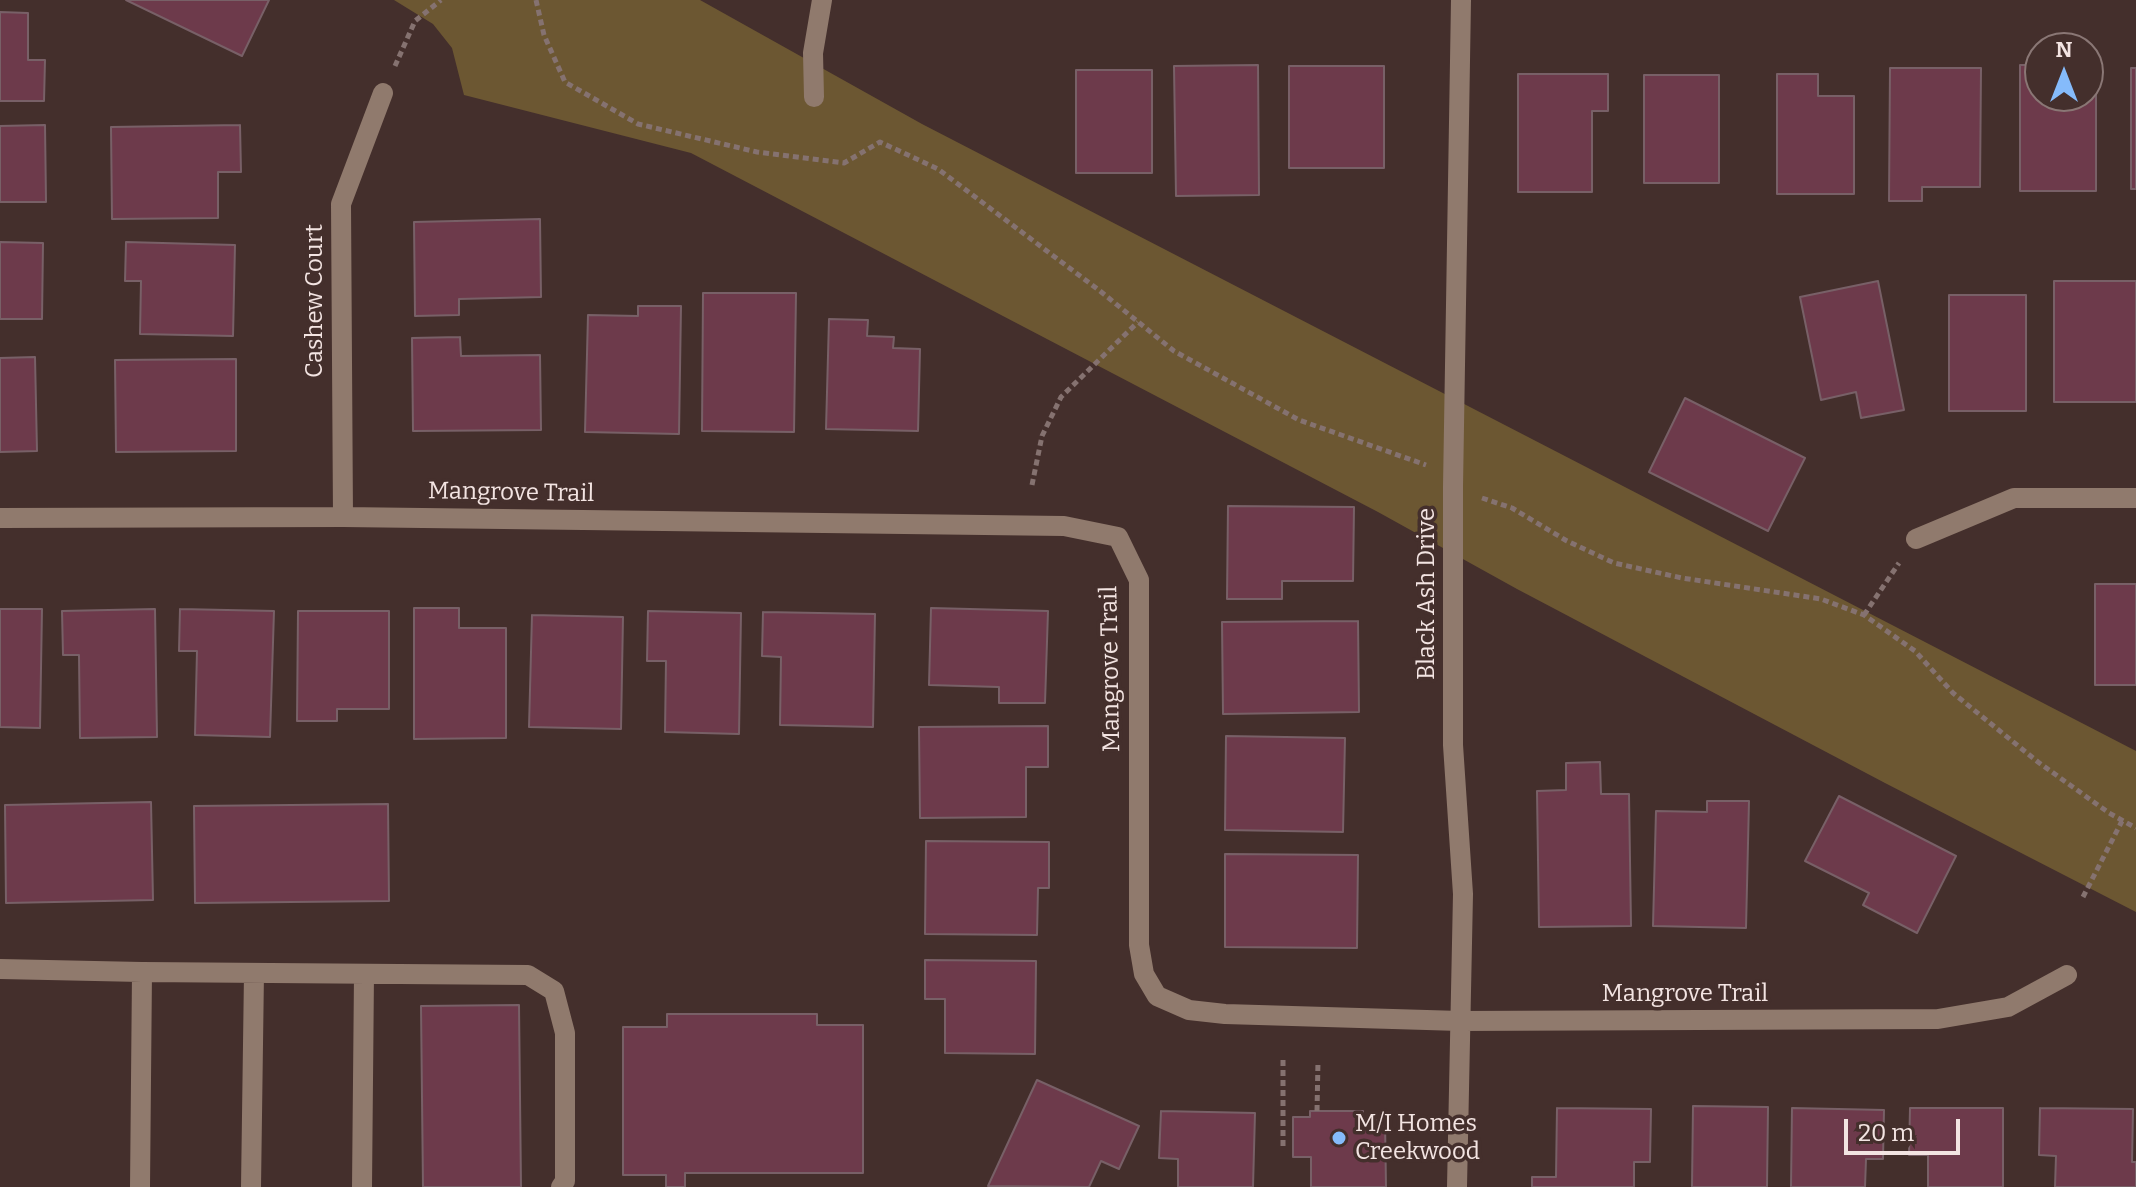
<!DOCTYPE html>
<html>
<head>
<meta charset="utf-8">
<style>
  body { margin:0 }
  #map { position:relative; width:2136px; height:1187px; overflow:hidden; background:#442f2c; font-family:Bitter,serif }
  canvas { display:block }
  .north { position:absolute; left:2024px; top:32px; width:80px; height:80px; box-sizing:border-box; background:#442f2c; border:2px solid #8a7775; border-radius:50%; rotate:0deg; font-size:22px; font-weight:700; line-height:32px; text-align:center; color:#f3e4e2 }
  .north::after { content:''; display:block; margin:auto; width:28px; height:36px; background:#85bbfb; clip-path:polygon(50% 0,100% 100%,50% 72%,0 100%) }
  .scale { position:absolute; left:1844px; top:1119px; width:116px; height:36px; box-sizing:border-box; border:4px solid #f3e4e2; border-top:0; padding-left:10px; font-size:24px; line-height:28px; white-space:nowrap; color:#f3e4e2; -webkit-text-stroke:6px #442f2c; paint-order:stroke }
</style>
</head>
<body>
<div id="map">
<canvas width="2136" height="1187"></canvas>
<div class="north">N</div>
<div class="scale">20 m</div>
</div>
<script>
const g = document.querySelector('canvas').getContext('2d');
g.lineJoin = 'round';
function fillPath(path, color) {
  g.fillStyle = color;
  g.fill(path, 'evenodd');
}
function poly(rows) {
  const path = new Path2D();
  for (const r of rows) {
    path.moveTo(r[0], r[1]);
    for (let i = 2; i < r.length; i += 2) path.lineTo(r[i], r[i + 1]);
  }
  return path;
}
function trace(path, color, width, dash) {
  g.strokeStyle = color;
  g.lineWidth = width;
  g.lineCap = dash ? 'butt' : 'round';
  g.setLineDash(dash || []);
  g.stroke(path);
}
function write(font, color, halo, rows, align = 'center') {
  g.font = font + ' Bitter,serif';
  g.lineWidth = 7;
  g.setLineDash([]);
  g.textBaseline = 'middle';
  g.strokeStyle = halo;
  g.fillStyle = color;
  for (const [text, x, y, turn = 0] of rows) {
    g.save();
    g.translate(x, y);
    g.rotate((+turn || 0) * Math.PI / 180);
    g.textAlign = isNaN(turn) ? turn : align;
    if (halo) g.strokeText(text, 0, 0);
    g.fillText(text, 0, 0);
    g.restore();
  }
}
fillPath(poly([
  [394,0,700,0,922,124,2136,751,2136,912,1885,783,1517,589,1378,512,691,153,464,95,452,48,433,24]
]), '#6c5732');
const building = poly([
  [126,0,269,0,242,56,126,0],
  [0,12,28,13,28,60,45,60,44,101,0,101,0,12],
  [1258,65,1259,195,1176,196,1174,66,1258,65],
  [2020,65,2040,65,2040,96,2088,96,2088,65,2096,65,2096,191,2020,191,2020,65],
  [1289,66,1384,66,1384,168,1289,168,1289,66],
  [1890,68,1981,68,1980,187,1922,187,1922,201,1889,201,1890,68],
  [2131,68,2136,68,2136,189,2131,189,2131,68],
  [1076,70,1152,70,1152,173,1076,173,1076,70],
  [1518,74,1608,74,1608,111,1592,111,1592,192,1518,192,1518,74],
  [1777,74,1818,74,1818,96,1854,96,1854,194,1777,194,1777,74],
  [1644,75,1719,75,1719,183,1644,183,1644,75],
  [45,125,46,202,0,202,0,126,45,125],
  [240,125,241,172,218,172,218,218,112,219,111,127,240,125],
  [540,219,541,297,459,299,459,315,415,316,414,222,540,219],
  [0,242,43,243,42,319,0,319,0,242],
  [126,242,235,245,233,336,140,334,141,281,125,281,126,242],
  [1878,281,1904,410,1861,418,1856,392,1821,400,1800,297,1878,281],
  [2054,281,2136,281,2136,402,2054,402,2054,281],
  [703,293,796,293,794,432,702,431,703,293],
  [1949,295,2026,295,2026,411,1949,411,1949,295],
  [638,306,681,306,679,434,585,432,588,315,638,316,638,306],
  [829,319,868,320,867,336,894,337,893,348,920,349,918,431,826,429,829,319],
  [460,337,461,356,540,355,541,430,413,431,412,338,460,337],
  [35,357,37,451,0,452,0,358,35,357],
  [236,359,236,451,116,452,115,360,236,359],
  [1685,398,1805,458,1768,531,1649,472,1685,398],
  [1228,506,1354,507,1353,581,1282,581,1282,599,1227,599,1228,506],
  [2095,584,2136,584,2136,685,2095,685,2095,584],
  [414,608,459,608,459,628,506,628,506,738,414,739,414,608],
  [931,608,1048,611,1045,703,999,703,999,687,929,685,931,608],
  [0,609,42,609,40,728,0,727,0,609],
  [155,609,157,737,80,738,79,655,63,655,62,611,155,609],
  [180,609,274,611,270,737,195,735,197,651,179,651,180,609],
  [298,611,389,611,389,709,337,709,337,721,297,721,298,611],
  [648,611,741,613,739,734,665,732,666,661,647,661,648,611],
  [763,612,875,614,873,727,780,725,781,657,762,656,763,612],
  [532,615,623,617,621,729,529,727,532,615],
  [1358,621,1359,712,1223,714,1222,622,1358,621],
  [1048,726,1048,767,1026,767,1026,817,920,818,919,727,1048,726],
  [1226,736,1345,738,1343,832,1225,830,1226,736],
  [1600,762,1601,794,1629,794,1631,926,1539,927,1537,791,1566,790,1566,763,1600,762],
  [1839,796,1956,856,1917,933,1863,905,1869,893,1805,861,1839,796],
  [1707,801,1749,801,1746,928,1653,926,1656,811,1707,812,1707,801],
  [151,802,153,900,6,903,5,805,151,802],
  [388,804,389,901,195,903,194,806,388,804],
  [926,841,1049,842,1049,888,1038,888,1037,935,925,934,926,841],
  [1225,854,1358,855,1357,948,1225,947,1225,854],
  [925,960,1036,961,1035,1054,945,1053,945,999,925,999,925,960],
  [519,1005,521,1187,423,1187,421,1006,519,1005],
  [667,1014,817,1014,817,1025,863,1025,863,1173,685,1173,685,1187,666,1187,666,1175,623,1175,623,1027,667,1027,667,1014],
  [1037,1080,1139,1126,1119,1169,1101,1161,1089,1187,988,1186,1037,1080],
  [1693,1106,1768,1107,1767,1187,1692,1187,1693,1106],
  [1557,1108,1651,1109,1650,1162,1634,1162,1634,1187,1532,1187,1532,1177,1556,1177,1557,1108],
  [1792,1108,1884,1110,1883,1159,1866,1159,1865,1187,1791,1187,1792,1108],
  [1910,1108,2003,1108,2003,1187,1928,1187,1928,1155,1909,1155,1910,1108],
  [2040,1108,2133,1109,2132,1162,2136,1162,2136,1187,2055,1187,2056,1156,2039,1155,2040,1108],
  [1161,1111,1255,1113,1253,1187,1178,1187,1178,1159,1159,1158,1161,1111],
  [1310,1111,1363,1111,1363,1120,1385,1120,1386,1187,1311,1187,1311,1157,1293,1157,1293,1117,1310,1117,1310,1111]
]);
fillPath(building, '#6d3a4b');
trace(building, '#786067', 2);
trace(poly([
  [536,0,544,35,565,82,638,124,757,152,844,163,880,142,938,169,1100,291,1174,351,1299,420,1426,465],
  [395,66,415,21,441,0],
  [1032,485,1042,436,1061,397,1138,322],
  [1482,498,1512,508,1567,541,1614,563,1682,578,1821,599,1864,615,1915,651,1953,693,2038,762,2109,813,2136,828],
  [1864,615,1899,563],
  [2083,897,2122,821],
  [1283,1060,1283,1150],
  [1317,1111,1318,1061]
]), '#857270', 5, [6, 4]);
trace(poly([
  [814,97,813,53,822,0],
  [343,517,341,204,383,93],
  [0,518,343,517,1064,526,1118,537,1139,580,1139,945,1144,974,1157,996,1189,1010,1225,1014,1460,1021,1938,1019,2008,1007,2067,975],
  [1916,539,2014,498,2136,498],
  [0,969,142,972,528,975,554,991,565,1033,565,1181,561,1187],
  [140,1187,142,972],
  [251,1187,254,973],
  [362,1187,364,974],
  [1457,1187,1463,894,1453,745,1453,487,1461,0]
]), '#907a6d', 20);
for (const [x, y, r, color] of [
  [1339,1138,8,"#85bbfb"]
]) {
  const dot = new Path2D();
  dot.arc(x, y, r, 0, 2 * Math.PI);
  g.fillStyle = color;
  g.fill(dot);
  trace(dot, '#442f2c', 3);
}
write('24px', '#f3e4e2', '#442f2c', [
  ["Cashew Court",315,301,-90],
  ["Mangrove Trail",511,493,1],
  ["Black Ash Drive",1427,594,-90],
  ["Mangrove Trail",1111,669,-91],
  ["Mangrove Trail",1685,994]
]);
write('24px', '#f3e4e2', '#442f2c', [
  ["M/I Homes",1355,1124],
  ["Creekwood",1355,1152]
], 'left');
</script>
</body>
</html>
